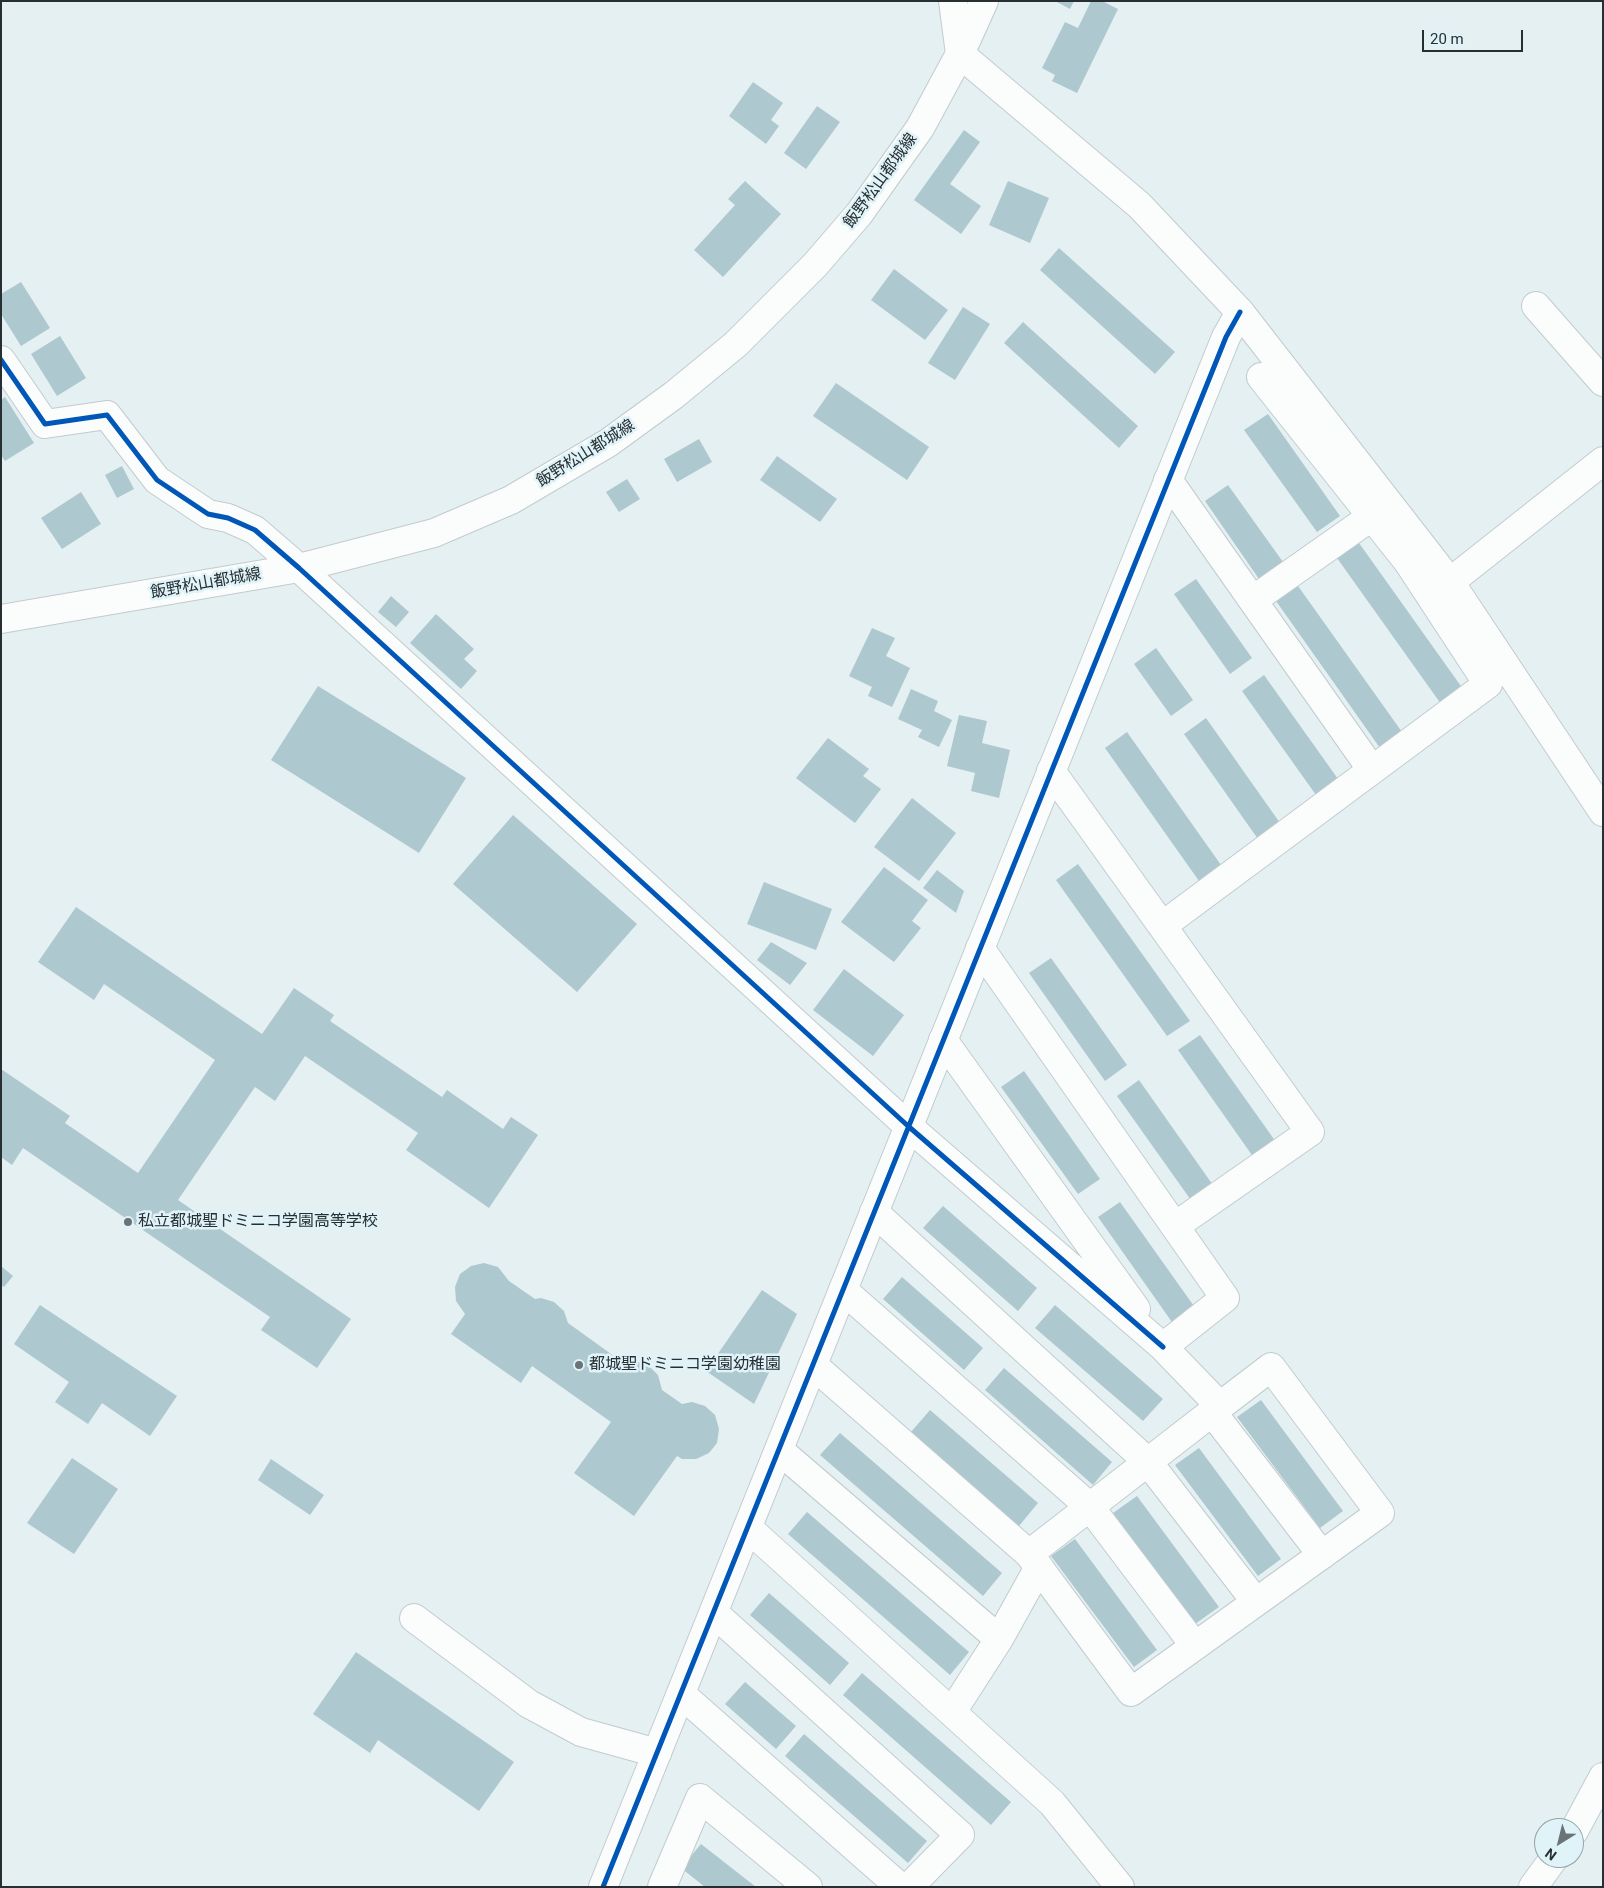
<!DOCTYPE html>
<html>
<head>
<meta charset="utf-8">
<style>
  body { margin:0 }
  #map { position:relative; width:1604px; height:1888px; overflow:hidden; background:#e5f0f3; font-family:Roboto,sans-serif }
  canvas { display:block }
  .frame { position:absolute; inset:0; border:2px solid #282f32; pointer-events:none }
  .north { position:absolute; left:1534px; top:1818px; width:50px; height:50px; box-sizing:border-box; background:#dff3f9; border:1px solid #96a5a9; border-radius:50%; rotate:216deg; font-size:14px; font-weight:700; line-height:20px; text-align:center; color:#282f32 }
  .north::after { content:''; display:block; margin:auto; width:18px; height:22px; background:#6a7376; clip-path:polygon(50% 0,100% 100%,50% 72%,0 100%) }
  .scale { position:absolute; left:1422px; top:30px; width:101px; height:22px; box-sizing:border-box; border:2px solid #282f32; border-top:0; padding-left:6px; font-size:15px; line-height:18px; white-space:nowrap; color:#282f32; -webkit-text-stroke:4px #dff3f9; paint-order:stroke }
</style>
</head>
<body>
<div id="map">
<canvas width="1604" height="1888"></canvas>
<div class="frame"></div>
<div class="north">N</div>
<div class="scale">20 m</div>
</div>
<script>
const g = document.querySelector('canvas').getContext('2d');
g.lineJoin = 'round';
function fillPath(path, color) {
  g.fillStyle = color;
  g.fill(path, 'evenodd');
}
function poly(rows) {
  const path = new Path2D();
  for (const r of rows) {
    path.moveTo(r[0], r[1]);
    for (let i = 2; i < r.length; i += 2) path.lineTo(r[i], r[i + 1]);
  }
  return path;
}
function trace(path, color, width, dash) {
  g.strokeStyle = color;
  g.lineWidth = width;
  g.lineCap = dash ? 'butt' : 'round';
  g.setLineDash(dash || []);
  g.stroke(path);
}
function write(font, color, halo, rows, align = 'center') {
  g.font = font + ' Roboto,"Noto Sans JP",sans-serif';
  g.lineWidth = 5;
  g.setLineDash([]);
  g.textBaseline = 'middle';
  g.strokeStyle = halo;
  g.fillStyle = color;
  for (const [text, x, y, turn = 0] of rows) {
    g.save();
    g.translate(x, y);
    g.rotate((+turn || 0) * Math.PI / 180);
    g.textAlign = isNaN(turn) ? turn : align;
    if (halo) g.strokeText(text, 0, 0);
    g.fillText(text, 0, 0);
    g.restore();
  }
}
fillPath(poly([
  [1055,1,1074,1,1070,9],
  [1091,1,1102,1,1118,9,1077,93,1052,81,1055,75,1042,68,1065,22,1078,28],
  [753,82,783,103,771,120,779,126,766,144,729,116],
  [817,106,840,122,806,169,784,153],
  [964,130,980,142,950,184,981,206,961,234,914,200],
  [745,181,781,214,723,277,694,250,735,205,728,199],
  [1008,181,1049,198,1030,243,989,225],
  [1059,248,1175,352,1155,374,1040,270],
  [894,269,948,310,925,340,871,300],
  [21,282,50,328,21,346,1,314,1,294],
  [963,307,990,324,955,380,928,363],
  [1023,322,1138,426,1119,448,1004,343],
  [60,336,86,378,57,396,31,354],
  [836,383,929,447,907,480,813,416],
  [5,397,34,443,5,461,1,455,1,400],
  [1268,414,1340,516,1317,532,1244,430],
  [699,439,712,462,677,482,664,459],
  [777,456,837,499,820,522,760,480],
  [122,466,134,489,117,498,105,475],
  [627,479,640,499,619,512,606,492],
  [1228,485,1283,562,1259,579,1205,501],
  [81,492,101,524,62,549,41,518],
  [1359,543,1463,689,1441,704,1337,558],
  [1196,579,1252,658,1230,674,1174,594],
  [1298,586,1402,732,1380,748,1276,601],
  [391,596,409,612,396,627,378,612],
  [436,614,474,649,464,659,477,671,461,689,410,643],
  [872,628,895,638,886,656,910,668,892,707,868,696,872,687,849,676],
  [1156,648,1193,700,1171,716,1134,664],
  [1264,675,1338,779,1316,795,1242,691],
  [318,686,466,778,419,853,271,760],
  [911,689,938,701,934,711,952,720,939,747,918,737,922,730,898,719],
  [959,715,987,721,982,743,1010,750,999,798,971,791,975,773,947,766],
  [1206,718,1280,823,1258,839,1184,734],
  [1127,732,1221,865,1199,881,1105,748],
  [828,738,869,769,863,776,881,789,855,823,796,778],
  [912,798,956,833,919,881,874,847],
  [513,815,637,924,577,992,453,884],
  [1078,864,1190,1021,1167,1036,1056,880],
  [884,867,928,900,912,921,921,928,894,962,841,922],
  [937,870,964,891,956,913,923,888],
  [764,882,832,909,816,950,747,924],
  [76,907,262,1034,294,988,334,1015,330,1021,442,1097,447,1090,503,1129,511,1117,538,1135,489,1208,406,1150,418,1133,305,1056,275,1101,255,1087,178,1200,351,1319,317,1368,261,1330,270,1317,23,1148,12,1165,1,1157,1,1069,70,1116,65,1123,138,1173,215,1060,104,984,94,1000,38,962],
  [771,942,807,963,790,985,757,960],
  [1051,958,1127,1065,1105,1081,1029,973],
  [844,969,904,1015,873,1056,813,1010],
  [1200,1035,1276,1142,1254,1158,1178,1050],
  [1024,1071,1100,1179,1078,1194,1001,1087],
  [1139,1080,1215,1188,1193,1203,1117,1096],
  [1120,1202,1196,1309,1174,1325,1098,1217],
  [943,1206,1037,1288,1018,1311,923,1228],
  [484,1263,498,1267,509,1281,535,1299,541,1298,554,1302,564,1311,568,1323,625,1364,635,1361,648,1365,658,1375,662,1390,682,1404,692,1402,705,1406,715,1415,719,1429,717,1443,709,1453,696,1459,682,1459,677,1456,634,1516,574,1473,611,1422,532,1366,521,1383,451,1334,465,1314,456,1301,455,1287,460,1274,471,1266],
  [1,1266,13,1276,4,1287,1,1285],
  [902,1277,983,1348,964,1370,883,1299],
  [762,1290,797,1314,754,1404,706,1371],
  [40,1305,177,1396,150,1436,102,1403,88,1424,55,1402,69,1382,14,1344],
  [1055,1305,1163,1399,1143,1421,1035,1328],
  [1004,1368,1112,1462,1093,1485,985,1390],
  [1261,1400,1343,1511,1320,1528,1237,1417],
  [930,1410,1038,1503,1019,1526,911,1432],
  [840,1433,1002,1573,983,1596,820,1455],
  [1199,1448,1281,1559,1258,1576,1175,1465],
  [72,1458,118,1489,74,1554,27,1523],
  [271,1459,324,1495,310,1515,258,1480],
  [1137,1496,1219,1607,1195,1624,1113,1513],
  [807,1512,969,1652,950,1675,788,1534],
  [1075,1539,1157,1650,1134,1667,1051,1556],
  [769,1593,849,1663,830,1685,750,1615],
  [356,1652,514,1762,479,1811,378,1740,370,1753,313,1714],
  [862,1673,1011,1802,991,1825,843,1695],
  [745,1682,796,1726,776,1749,725,1704],
  [804,1734,927,1841,908,1863,785,1756],
  [701,1844,756,1887,705,1887,681,1868]
]), '#adc8cf');
const street = poly([
  [953,1,960,54],
  [1536,306,1603,382],
  [1240,312,1450,582,1603,812],
  [1,360,45,424,107,415,157,480,208,514,228,518,255,530,299,568,908,1126,1163,1347],
  [1168,480,1372,770],
  [1450,582,1603,461],
  [1253,600,1371,517],
  [1051,771,1310,1132,1175,1226],
  [1162,926,1488,684,1408,562,1261,377],
  [943,1040,1136,1309],
  [874,1212,1148,1462,1256,1602],
  [843,1290,1090,1507,1195,1646],
  [813,1365,1029,1554,1220,1406,1163,1347,1225,1298,980,948],
  [1212,1412,1322,1555],
  [779,1450,999,1639,952,1712],
  [748,1528,1052,1803,1120,1887],
  [1029,1554,1131,1692,1380,1513,1271,1367,1220,1406],
  [714,1613,960,1835,909,1887],
  [414,1618,529,1704,581,1732,657,1753],
  [999,1639,1039,1567],
  [681,1694,900,1887],
  [1574,1831,1603,1777],
  [662,1887,700,1798,808,1887],
  [1533,1887,1554,1858]
]);
const secondary = poly([
  [1,619,299,568,434,533,511,500,608,443,674,395,736,344,815,265,859,214,920,128,960,54,984,1],
  [603,1887,1226,337,1240,312,1139,205,960,54]
]);
trace(street, '#c2cbcd', 30);
trace(secondary, '#c2cbcd', 30);
trace(street, '#fbfdfd', 28);
trace(secondary, '#fbfdfd', 28);
trace(poly([
  [1,360,45,424,107,415,157,480,208,514,228,518,255,530,299,568,908,1126,1163,1347],
  [603,1887,1226,337,1240,312]
]), '#0057b8', 5);
for (const [x, y, r, color] of [
  [128,1222,5,"#6a7376"],
  [579,1365,5,"#6a7376"]
]) {
  const dot = new Path2D();
  dot.arc(x, y, r, 0, 2 * Math.PI);
  g.fillStyle = color;
  g.fill(dot);
  trace(dot, '#dff3f9', 2);
}
write('16px', '#282f32', '#dff3f9', [
  ["飯野松山都城線",881,181,-54],
  ["飯野松山都城線",586,454,-32],
  ["飯野松山都城線",206,584,-10]
]);
write('16px', '#282f32', '#dff3f9', [
  ["私立都城聖ドミニコ学園高等学校",138,1222],
  ["都城聖ドミニコ学園幼稚園",589,1365]
], 'left');
</script>
</body>
</html>
